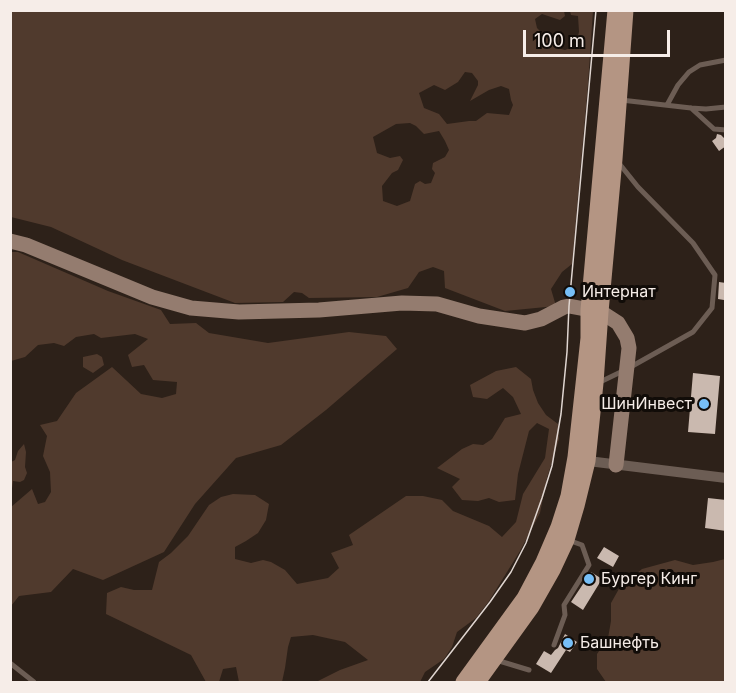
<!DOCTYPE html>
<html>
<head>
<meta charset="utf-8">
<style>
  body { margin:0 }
  #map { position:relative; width:736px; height:693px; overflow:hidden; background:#2d2119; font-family:Inter,sans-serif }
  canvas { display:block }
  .frame { position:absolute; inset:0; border:12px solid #f6ede8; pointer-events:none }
  .scale { position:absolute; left:523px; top:30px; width:147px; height:27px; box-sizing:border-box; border:3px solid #f6ede8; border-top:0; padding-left:8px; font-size:18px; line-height:21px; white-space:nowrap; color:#f6ede8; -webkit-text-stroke:4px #110c08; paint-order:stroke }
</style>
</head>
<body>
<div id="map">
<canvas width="736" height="693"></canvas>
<div class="frame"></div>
<div class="scale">100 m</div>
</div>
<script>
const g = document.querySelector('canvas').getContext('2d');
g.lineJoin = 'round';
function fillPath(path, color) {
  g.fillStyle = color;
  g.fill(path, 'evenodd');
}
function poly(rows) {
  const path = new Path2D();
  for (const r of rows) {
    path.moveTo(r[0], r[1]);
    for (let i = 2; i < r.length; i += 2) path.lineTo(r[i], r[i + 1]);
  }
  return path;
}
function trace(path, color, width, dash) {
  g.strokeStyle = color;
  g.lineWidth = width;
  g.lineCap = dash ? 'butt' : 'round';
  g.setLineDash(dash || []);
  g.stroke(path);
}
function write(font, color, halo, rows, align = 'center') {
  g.font = font + ' Inter,sans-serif';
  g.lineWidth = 6;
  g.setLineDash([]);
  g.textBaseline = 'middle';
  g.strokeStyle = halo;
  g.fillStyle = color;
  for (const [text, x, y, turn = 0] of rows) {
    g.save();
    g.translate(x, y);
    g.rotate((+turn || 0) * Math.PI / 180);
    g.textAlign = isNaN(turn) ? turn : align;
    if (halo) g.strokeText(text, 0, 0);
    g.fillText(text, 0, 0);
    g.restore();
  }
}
fillPath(poly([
  [10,11,564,11,565,16,560,20,542,14,535,19,537,28,550,41,554,47,565,50,572,47,577,39,579,32,578,16,571,15,570,11,593,11,588,84,572,264,562,272,551,289,556,306,505,311,445,288,444,271,433,267,419,272,408,288,377,297,309,298,302,293,294,292,283,302,235,303,122,260,51,227,11,217],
  [465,72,472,73,478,81,478,85,470,101,489,90,501,86,509,89,511,100,513,105,509,115,487,113,476,121,469,121,447,124,439,114,424,108,419,93,434,85,445,90,458,82],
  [410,123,416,126,424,134,439,131,445,141,449,150,445,157,433,163,432,169,435,173,431,183,425,184,420,181,415,184,410,201,397,206,383,201,382,186,392,173,398,170,403,160,400,156,390,158,377,153,373,137,396,124],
  [11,252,18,252,108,291,161,310,170,324,196,323,209,333,268,343,349,332,386,336,397,349,326,410,281,445,236,458,195,504,164,552,103,580,73,569,51,592,19,596,11,606,11,507,32,489,38,504,45,502,51,492,50,472,43,456,47,436,40,425,57,421,76,393,112,367,141,394,162,398,176,394,177,382,153,380,144,365,132,367,128,355,148,339,135,334,101,338,94,334,76,337,64,346,54,343,38,345,25,357,11,361],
  [97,354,102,357,104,365,93,373,83,367,83,357],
  [516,367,531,379,533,390,538,403,546,415,558,424,559,439,547,478,540,513,520,551,489,601,476,618,457,632,452,647,444,659,425,672,420,682,316,682,340,670,368,660,345,642,313,635,291,637,288,647,285,668,282,682,239,682,236,667,223,669,219,682,206,682,191,655,106,614,107,593,121,587,134,590,152,590,159,562,171,553,188,536,209,505,221,497,233,494,255,495,269,504,266,520,258,533,246,541,235,547,235,559,251,563,263,560,271,562,285,570,297,584,328,578,339,568,331,553,353,545,349,535,406,496,423,496,442,500,453,511,489,526,502,537,516,522,523,494,545,458,549,429,537,423,529,431,518,474,515,500,499,502,489,498,478,501,462,500,452,487,460,479,437,468,462,449,473,444,483,445,492,439,505,418,521,414,513,397,503,388,487,399,473,397,470,385,496,371],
  [24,444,26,452,25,467,27,473,24,480,20,482,13,481,11,496,11,462,15,460,18,451],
  [725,559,725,682,606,682,597,669,597,654,608,638,611,621,611,603,620,587,642,569,675,560,693,565,713,562]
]), '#503a2d');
fillPath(poly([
  [717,134,721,135,726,140,726,146,719,151,712,141,716,138],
  [719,282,726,283,724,300,718,299],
  [693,373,720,376,715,434,688,432],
  [708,498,726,500,726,531,705,528],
  [604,547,619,556,613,567,597,558],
  [591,572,602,579,583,610,571,602],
  [565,634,577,642,570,652,566,650,551,673,536,664,544,651,551,655,555,650,558,648]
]), '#cab9af');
trace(poly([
  [621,100,691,108,706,109,726,107],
  [667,105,678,85,689,72,700,65,726,60],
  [691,108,714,129,726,130],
  [598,383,627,369,693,332,712,308,715,275,693,243,638,187,618,162],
  [554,645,565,615,564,605,589,565,582,545,568,540],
  [496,660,529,670],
  [10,663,34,682]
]), '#6c5d54', 5);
trace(poly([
  [588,461,726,478]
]), '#6c5d54', 10);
trace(poly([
  [10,241,26,245,152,297,191,308,239,312,319,310,402,303,437,304,479,316,525,323,541,319,564,307,569,306,601,312,618,323,627,338,629,348,616,465]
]), '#947c6f', 15);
trace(poly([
  [463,682,524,598,543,562,558,527,568,496,575,457,583,384,588,338,588,310,615,10],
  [478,682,532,607,553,570,567,540,577,506,588,461,596,383,601,312,615,159,626,10]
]), '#b49583', 15);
trace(poly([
  [428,682,490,602,511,572,526,543,542,498,552,466,561,414,567,352,569,306,596,10]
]), '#e0d6d1', 1.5);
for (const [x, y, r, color] of [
  [570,292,6,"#77bff7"],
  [704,404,6,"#77bff7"],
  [589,579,6,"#77bff7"],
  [568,643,6,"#77bff7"]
]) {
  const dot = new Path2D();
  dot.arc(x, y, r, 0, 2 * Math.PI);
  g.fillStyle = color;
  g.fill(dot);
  trace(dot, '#110c08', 2);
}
write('16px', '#f6ede8', '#110c08', [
  ["Интернат",582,292],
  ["ШинИнвест",692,404,"right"],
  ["Бургер Кинг",601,579],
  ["Башнефть",580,643]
], 'left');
</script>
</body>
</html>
